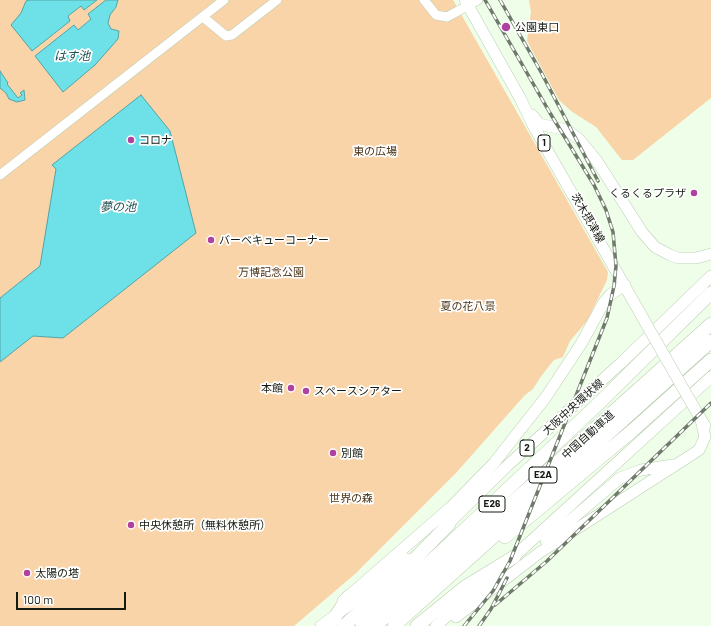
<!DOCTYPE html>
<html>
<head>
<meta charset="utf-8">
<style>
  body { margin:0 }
  #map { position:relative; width:711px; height:626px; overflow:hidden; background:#effee8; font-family:Barlow,sans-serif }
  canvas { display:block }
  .scale { position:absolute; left:16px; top:592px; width:110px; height:18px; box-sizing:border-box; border:2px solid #141b11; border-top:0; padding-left:5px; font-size:12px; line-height:14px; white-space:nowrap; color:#141b11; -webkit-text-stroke:3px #fff; paint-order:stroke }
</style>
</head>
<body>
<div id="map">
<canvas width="711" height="626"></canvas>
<div class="scale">100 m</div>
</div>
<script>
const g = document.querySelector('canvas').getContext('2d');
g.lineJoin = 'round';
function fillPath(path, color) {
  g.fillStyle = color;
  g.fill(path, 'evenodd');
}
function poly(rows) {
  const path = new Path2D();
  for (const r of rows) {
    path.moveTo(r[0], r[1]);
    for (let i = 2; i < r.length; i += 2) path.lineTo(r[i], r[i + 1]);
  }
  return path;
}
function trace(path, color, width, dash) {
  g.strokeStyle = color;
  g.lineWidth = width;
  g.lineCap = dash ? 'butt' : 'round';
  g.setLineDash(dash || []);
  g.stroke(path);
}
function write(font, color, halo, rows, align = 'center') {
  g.font = font + ' Barlow,"Noto Sans JP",sans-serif';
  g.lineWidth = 3.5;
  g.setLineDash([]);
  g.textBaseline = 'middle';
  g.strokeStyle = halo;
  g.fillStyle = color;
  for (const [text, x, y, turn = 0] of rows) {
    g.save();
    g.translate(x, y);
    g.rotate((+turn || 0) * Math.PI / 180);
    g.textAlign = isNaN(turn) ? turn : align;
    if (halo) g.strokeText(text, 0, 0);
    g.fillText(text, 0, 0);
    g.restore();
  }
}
fillPath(poly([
  [0,0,453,0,608,272,607,280,587,321,570,341,563,357,554,360,542,375,533,389,525,395,456,473,355,574,294,626,0,626],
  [529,0,711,0,711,98,633,160,622,160,596,127,571,111,559,100,527,41,531,12]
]), '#f9d4a8');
const water = poly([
  [29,0,97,0,84,10,81,6,68,16,70,21,32,51,11,25,21,13,26,1,29,0],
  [106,0,118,0,116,7,110,15,108,23,111,29,119,31,118,39,95,65,63,92,35,56,74,25,78,30,91,19,88,14,106,0],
  [0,71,8,83,7,84,18,98,22,95,20,93,24,90,25,100,17,102,9,99,6,93,0,88,0,71],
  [141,95,170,131,196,233,63,338,33,336,0,362,0,298,40,266,56,169,52,165,141,95]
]);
fillPath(water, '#6ee0e7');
trace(water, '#53a5a7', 1);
const minor = poly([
  [424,0,436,15,447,17,478,0],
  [203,17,226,36,232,35,277,0],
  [0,175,224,0]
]);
const major = poly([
  [465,0,520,98,534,127,648,327],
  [532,115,539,124,567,130,579,139,597,161,642,232,655,247,670,255,678,258,696,258,711,254],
  [692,404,705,426],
  [443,529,507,466,621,363,711,276],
  [546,541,620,478,641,470,672,465],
  [508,562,711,377],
  [343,601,451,507,494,463,546,397,581,344,604,302,611,294,625,285],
  [456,617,539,553,699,450,705,437,701,420],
  [321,626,368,591,407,559],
  [436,626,495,573]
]);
const highway = poly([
  [505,537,632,431,711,360],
  [329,626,349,596],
  [344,626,391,583,449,524],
  [362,626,595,407,711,293],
  [375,626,711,324],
  [394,626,711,341],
  [417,626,465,587,514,557]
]);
trace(minor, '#bbceb3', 10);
trace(major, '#bbceb3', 12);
trace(highway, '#bbceb3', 14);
trace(minor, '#fff', 9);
trace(major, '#fff', 11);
trace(highway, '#fff', 13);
const rail = poly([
  [500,0,541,72,598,181],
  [495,605,547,561,711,403],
  [464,626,493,591,510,561,607,318,614,286,616,266,613,232,606,210,594,185,550,113,485,0],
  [479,626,491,609,507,578]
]);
trace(rail, '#6f7a6b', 3.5);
trace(rail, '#fff', 2, [6]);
const majorBridge = poly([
  [648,327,692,404]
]);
trace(majorBridge, '#bbceb3', 12, []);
trace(majorBridge, '#fff', 11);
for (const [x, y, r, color] of [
  [506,27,5,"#af419f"],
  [131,140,4,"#af419f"],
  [694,193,4,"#af419f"],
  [211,240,4,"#af419f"],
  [291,388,4,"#af419f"],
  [306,391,4,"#af419f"],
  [333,453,4,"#af419f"],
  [131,525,4,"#af419f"],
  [27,573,4,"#af419f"]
]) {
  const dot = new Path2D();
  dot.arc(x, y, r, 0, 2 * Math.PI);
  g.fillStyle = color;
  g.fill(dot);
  trace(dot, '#fff', 1.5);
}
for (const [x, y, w] of [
  [544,143,12],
  [527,448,14],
  [543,475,28],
  [492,504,26]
]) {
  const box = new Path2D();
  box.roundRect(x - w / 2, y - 8, w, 16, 3);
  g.fillStyle = '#fff';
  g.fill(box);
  trace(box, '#141b11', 1);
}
write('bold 10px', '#141b11', null, [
  ["1",544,143],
  ["2",527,448],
  ["E2A",543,475],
  ["E26",492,504]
]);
write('11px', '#141b11', '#fff', [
  ["公園東口",515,27],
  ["コロナ",139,140],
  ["くるくるプラザ",686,193,"right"],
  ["バーベキューコーナー",219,240],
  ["本館",283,388,"right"],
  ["スペースシアター",314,391],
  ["別館",341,453],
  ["中央休憩所（無料休憩所）",139,525],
  ["太陽の塔",35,573]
], 'left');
write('11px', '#4d3619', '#fff', [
  ["東の広場",375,151],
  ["万博記念公園",271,272],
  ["夏の花八景",468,306],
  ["世界の森",351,498]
]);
write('11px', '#141b11', '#fff', [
  ["茨木摂津線",588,218,60],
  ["大阪中央環状線",573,407,-42],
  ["中国自動車道",588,435,-42]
]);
write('italic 12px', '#1b4e51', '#fff', [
  ["はす池",72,56],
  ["夢の池",118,207]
]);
</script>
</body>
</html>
